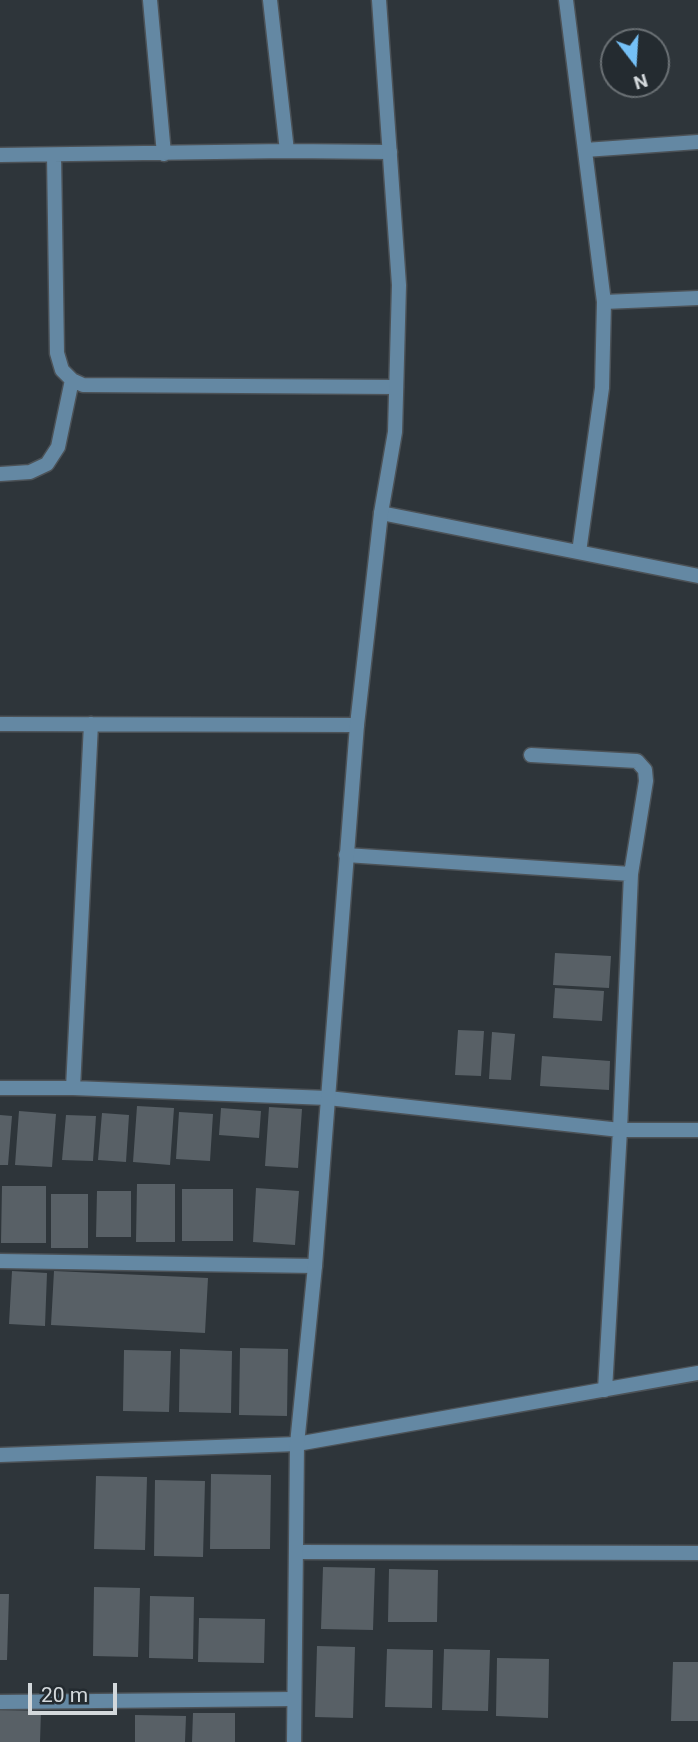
<!DOCTYPE html>
<html>
<head>
<meta charset="utf-8">
<style>
  body { margin:0 }
  #map { position:relative; width:698px; height:1742px; overflow:hidden; background:#2e353a; font-family:Roboto,sans-serif }
  canvas { display:block }
  .north { position:absolute; left:600px; top:28px; width:70px; height:70px; box-sizing:border-box; background:#242b30; border:2px solid #6a7074; border-radius:50%; rotate:163deg; font-size:19px; font-weight:700; line-height:28px; text-align:center; color:#d3d8db }
  .north::after { content:''; display:block; margin:auto; width:24px; height:32px; background:#75c0f6; clip-path:polygon(50% 0,100% 100%,50% 72%,0 100%) }
  .scale { position:absolute; left:28px; top:1683px; width:89px; height:32px; box-sizing:border-box; border:4px solid #d3d8db; border-top:0; padding-left:9px; font-size:21px; line-height:24px; white-space:nowrap; color:#d3d8db; -webkit-text-stroke:5px #242b30; paint-order:stroke }
</style>
</head>
<body>
<div id="map">
<canvas width="698" height="1742"></canvas>
<div class="north">N</div>
<div class="scale">20 m</div>
</div>
<script>
const g = document.querySelector('canvas').getContext('2d');
g.lineJoin = 'round';
function fillPath(path, color) {
  g.fillStyle = color;
  g.fill(path, 'evenodd');
}
function poly(rows) {
  const path = new Path2D();
  for (const r of rows) {
    path.moveTo(r[0], r[1]);
    for (let i = 2; i < r.length; i += 2) path.lineTo(r[i], r[i + 1]);
  }
  return path;
}
function trace(path, color, width, dash) {
  g.strokeStyle = color;
  g.lineWidth = width;
  g.lineCap = dash ? 'butt' : 'round';
  g.setLineDash(dash || []);
  g.stroke(path);
}
fillPath(poly([
  [555,953,611,956,609,988,553,985],
  [555,988,604,991,602,1021,553,1018],
  [458,1030,484,1031,481,1076,455,1075],
  [492,1032,515,1034,511,1080,489,1079],
  [542,1056,610,1061,609,1090,540,1086],
  [137,1106,174,1108,170,1165,133,1162],
  [269,1107,302,1109,298,1168,265,1166],
  [221,1108,261,1111,259,1138,219,1135],
  [19,1111,56,1114,52,1167,15,1165],
  [179,1112,213,1114,210,1161,176,1159],
  [102,1113,129,1115,126,1162,98,1160],
  [0,1115,12,1116,8,1165,0,1165],
  [66,1115,96,1116,93,1161,62,1160],
  [137,1184,175,1184,175,1242,136,1242],
  [2,1186,46,1186,46,1243,1,1243],
  [256,1188,299,1191,295,1245,253,1242],
  [182,1189,233,1189,233,1241,182,1241],
  [97,1191,131,1191,131,1237,96,1237],
  [51,1194,88,1194,88,1248,51,1248],
  [12,1271,47,1273,45,1326,9,1324],
  [54,1271,208,1278,205,1333,51,1325],
  [240,1348,288,1349,287,1416,239,1415],
  [180,1349,232,1351,231,1413,179,1412],
  [124,1350,171,1351,169,1412,123,1411],
  [211,1474,271,1475,270,1549,210,1549],
  [96,1476,147,1477,145,1550,94,1549],
  [155,1480,205,1481,203,1557,154,1556],
  [323,1567,375,1568,373,1630,321,1629],
  [389,1569,438,1570,437,1622,388,1622],
  [94,1587,140,1588,138,1657,93,1656],
  [0,1594,9,1594,7,1660,0,1660],
  [150,1596,194,1597,193,1659,149,1658],
  [199,1618,265,1619,264,1663,198,1662],
  [317,1646,355,1647,353,1718,315,1717],
  [387,1649,433,1650,432,1708,385,1707],
  [444,1649,490,1650,488,1711,442,1710],
  [497,1658,549,1659,548,1718,496,1716],
  [673,1662,698,1662,698,1721,671,1721],
  [0,1710,41,1711,40,1742,0,1742],
  [193,1713,235,1713,235,1742,192,1742],
  [135,1715,186,1716,185,1742,135,1742]
]), '#586066');
const minor = poly([
  [150,0,164,154],
  [270,0,287,151],
  [566,0,604,302,602,388,579,552],
  [585,150,698,142],
  [0,155,287,151,390,152],
  [54,155,57,353,62,370,72,380,83,385,396,387],
  [604,302,698,298],
  [0,474,30,472,47,464,58,447,72,380],
  [381,513,698,576],
  [0,724,357,725],
  [531,755,637,761,645,770,646,781,631,874,620,1130,605,1390],
  [346,855,631,874],
  [0,1088,73,1088,328,1098,620,1130,698,1130],
  [73,1088,91,724],
  [0,1261,315,1266],
  [0,1455,297,1444,698,1373],
  [297,1552,698,1553],
  [0,1702,294,1699]
]);
const tertiary = poly([
  [294,1742,297,1444,315,1266,357,725,381,513,395,432,399,285,379,0]
]);
trace(minor, '#4c5257', 17);
trace(tertiary, '#4c5257', 17);
trace(minor, '#6488a3', 14);
trace(tertiary, '#6488a3', 14);
</script>
</body>
</html>
